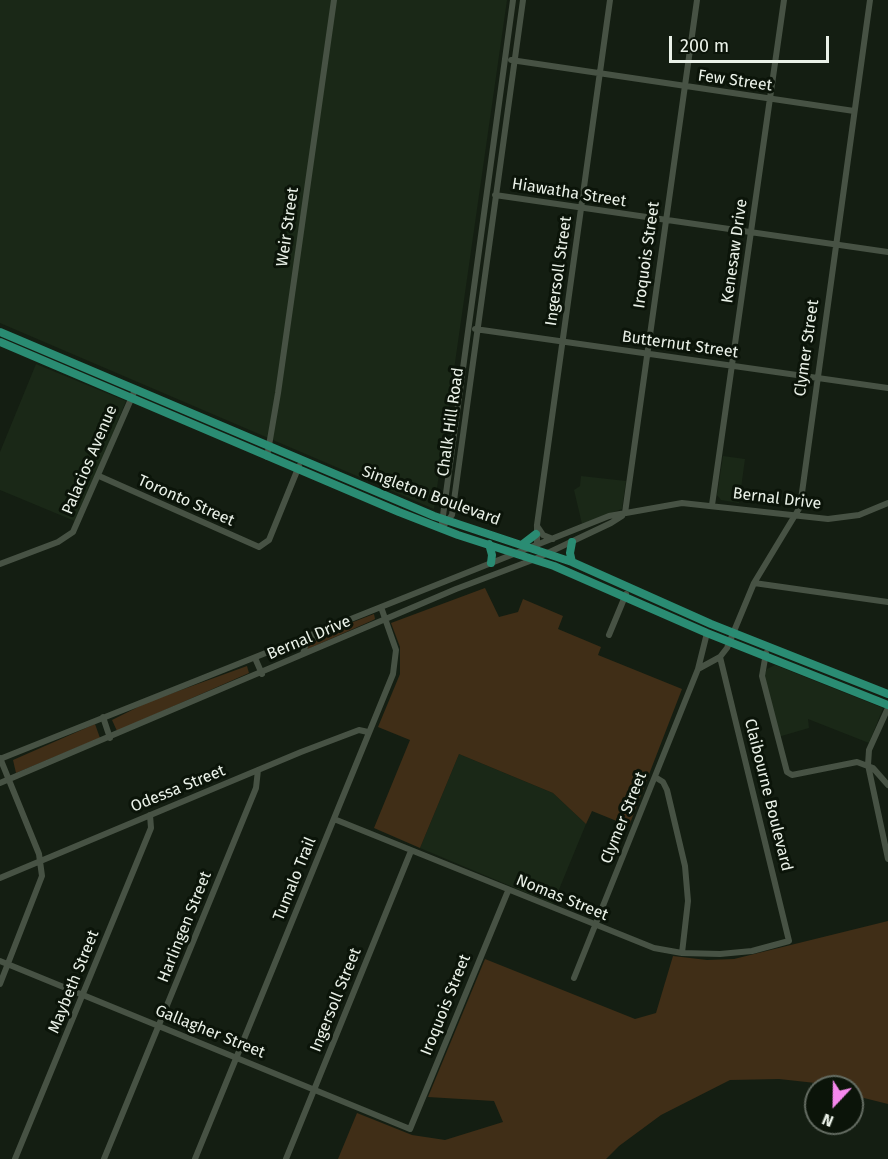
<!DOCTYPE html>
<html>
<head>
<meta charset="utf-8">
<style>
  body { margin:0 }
  #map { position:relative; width:888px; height:1159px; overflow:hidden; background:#141e12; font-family:"Fira Sans",sans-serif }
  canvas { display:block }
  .north { position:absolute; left:804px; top:1075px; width:60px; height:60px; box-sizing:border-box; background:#0b1409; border:2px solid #646c62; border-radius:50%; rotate:202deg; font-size:16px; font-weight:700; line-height:24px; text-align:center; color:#eaf1e8 }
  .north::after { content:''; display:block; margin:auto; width:21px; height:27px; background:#f688ed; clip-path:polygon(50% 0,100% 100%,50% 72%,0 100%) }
  .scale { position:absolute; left:669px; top:36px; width:160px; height:27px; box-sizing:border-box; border:3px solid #eaf1e8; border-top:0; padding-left:8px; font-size:18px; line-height:21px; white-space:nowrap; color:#eaf1e8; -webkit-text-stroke:4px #0b1409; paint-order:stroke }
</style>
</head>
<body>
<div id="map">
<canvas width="888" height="1159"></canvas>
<div class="north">N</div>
<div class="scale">200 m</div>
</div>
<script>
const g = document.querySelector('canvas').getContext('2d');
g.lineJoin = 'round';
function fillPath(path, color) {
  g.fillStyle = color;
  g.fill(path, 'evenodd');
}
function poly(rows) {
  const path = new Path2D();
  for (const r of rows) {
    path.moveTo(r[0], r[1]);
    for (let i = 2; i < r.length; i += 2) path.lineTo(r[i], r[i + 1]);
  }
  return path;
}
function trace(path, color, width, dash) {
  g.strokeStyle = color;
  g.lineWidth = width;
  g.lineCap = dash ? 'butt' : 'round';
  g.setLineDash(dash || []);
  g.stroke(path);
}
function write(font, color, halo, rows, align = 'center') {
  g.font = font + ' "Fira Sans",sans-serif';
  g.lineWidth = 6;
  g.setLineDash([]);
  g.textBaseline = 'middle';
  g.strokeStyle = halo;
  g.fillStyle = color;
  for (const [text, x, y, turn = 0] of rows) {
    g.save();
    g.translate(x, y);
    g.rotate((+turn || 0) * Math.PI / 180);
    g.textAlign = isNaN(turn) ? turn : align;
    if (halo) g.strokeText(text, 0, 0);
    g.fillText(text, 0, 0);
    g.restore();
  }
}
fillPath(poly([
  [0,0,507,0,434,509,0,323],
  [36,364,126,401,77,522,0,490,0,452],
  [723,456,745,459,739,503,721,500,717,495],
  [581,476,626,481,622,509,582,524,574,490,580,486],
  [775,665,883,708,869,743,808,719,809,728,778,737,764,675,767,669],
  [459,754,553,793,586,824,553,904,420,848]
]), '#1a2817');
fillPath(poly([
  [485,588,499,617,518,612,523,599,563,616,558,629,601,647,598,655,682,689,629,826,592,811,586,824,553,793,459,754,420,848,374,828,410,740,378,727,400,674,400,647,391,623],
  [374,614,375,619,371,621,308,649,306,646,310,642,335,629],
  [247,666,249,673,117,731,112,720,148,702],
  [95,724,100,738,16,773,13,760],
  [888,921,888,1104,852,1095,852,1087,779,1079,730,1080,661,1115,619,1146,606,1159,338,1159,357,1113,412,1135,445,1140,503,1122,494,1101,428,1097,485,959,635,1019,656,1013,673,956,707,960,734,959]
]), '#402e17');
trace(poly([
  [511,60,854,111],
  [495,195,888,252],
  [475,329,888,388],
  [267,457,278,393,334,0],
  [99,476,259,547,269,540,299,466],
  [712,505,784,0],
  [625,513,697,0],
  [442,523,513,0],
  [537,526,543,535,553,539],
  [441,529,452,515,523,0],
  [537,546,537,525,610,0],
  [0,564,58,542,73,532,135,390],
  [754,583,888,602],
  [609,635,626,594],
  [766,653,762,676,787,772,792,775,857,762,873,768,888,785],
  [303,654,306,643,328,629],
  [255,658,262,674],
  [698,669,707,633],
  [888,708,869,750,868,765,888,859],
  [103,717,110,738],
  [0,758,39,854,42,876,0,984],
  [0,759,609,516,682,503,828,519,859,515,888,503],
  [655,777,663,782,667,790,685,866,688,901,682,953],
  [0,783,456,589,535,559,611,523,622,516],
  [334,819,654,948,682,953,720,954,752,951,789,941,720,657],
  [0,878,301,752,359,730,368,732],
  [0,961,410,1129,508,891],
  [574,978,698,669,720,657,727,648,754,583,800,507,870,0],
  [15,1159,151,828,150,815],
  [104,1159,256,788,258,770],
  [195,1159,393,674,396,650,381,607],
  [286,1159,411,851]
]), '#475244', 6);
trace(poly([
  [0,332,434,516,572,562,711,624,888,694],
  [0,342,399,512,458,535,554,566,707,633,888,705],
  [489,544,492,555,491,563],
  [523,544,536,534],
  [572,562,570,553,572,542]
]), '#2a8c73', 8);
write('16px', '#eaf1e8', '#0b1409', [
  ["Few Street",735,81,8],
  ["Hiawatha Street",569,193,9],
  ["Weir Street",288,227,-82],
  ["Kenesaw Drive",735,251,-82],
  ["Iroquois Street",647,255,-82],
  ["Ingersoll Street",559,271,-82],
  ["Butternut Street",680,345,8],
  ["Clymer Street",807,348,-82],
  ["Chalk Hill Road",451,422,-82],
  ["Palacios Avenue",90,460,-67],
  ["Singleton Boulevard",431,496,20],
  ["Bernal Drive",777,499,7],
  ["Toronto Street",186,501,24],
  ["Bernal Drive",309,638,-23],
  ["Odessa Street",178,789,-22],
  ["Claibourne Boulevard",768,795,76],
  ["Clymer Street",624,818,-68],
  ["Tumalo Trail",295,879,-68],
  ["Nomas Street",562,898,22],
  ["Harlingen Street",185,927,-68],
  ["Maybeth Street",74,982,-68],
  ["Ingersoll Street",336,1000,-68],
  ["Iroquois Street",446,1005,-68],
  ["Gallagher Street",210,1032,22]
]);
</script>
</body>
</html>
